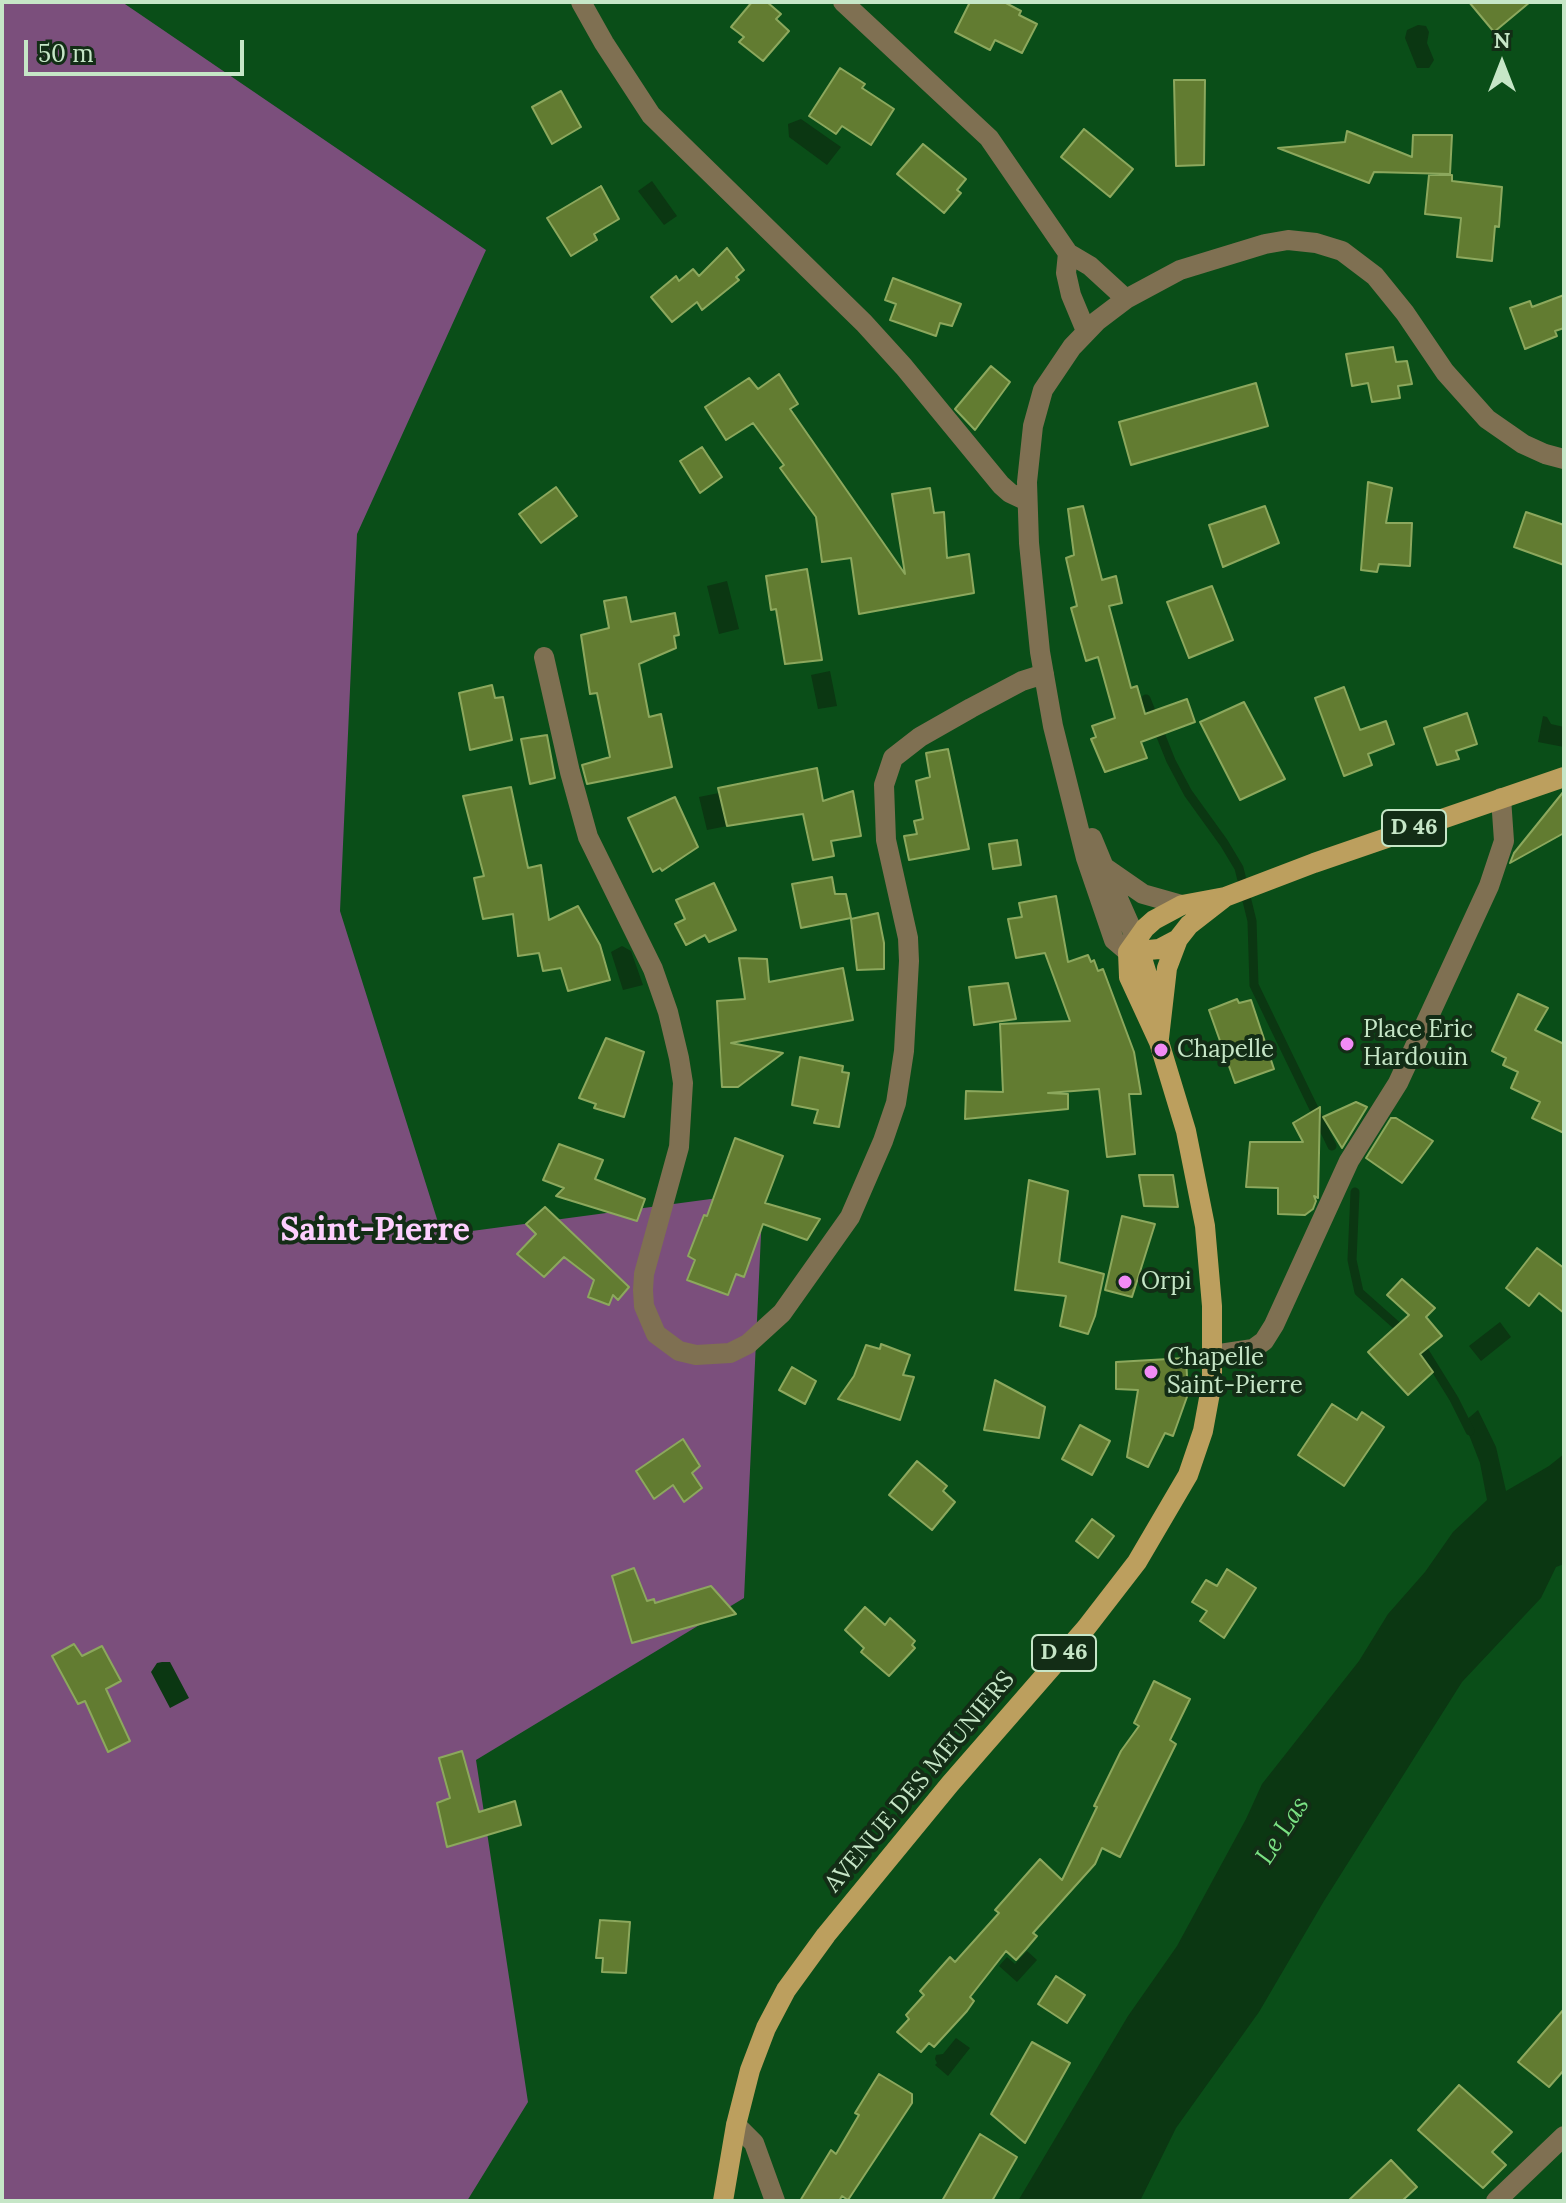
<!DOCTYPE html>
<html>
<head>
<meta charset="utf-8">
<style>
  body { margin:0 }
  #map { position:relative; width:1566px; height:2203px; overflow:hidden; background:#0a4e18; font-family:Lora,serif }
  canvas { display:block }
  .frame { position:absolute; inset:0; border:4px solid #c6e6c7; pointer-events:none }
  .north { position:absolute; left:1462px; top:24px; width:80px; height:80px; -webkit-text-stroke:6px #132d16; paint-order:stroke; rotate:0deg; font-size:22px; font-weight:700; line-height:32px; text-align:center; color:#c6e6c7 }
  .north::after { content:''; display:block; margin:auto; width:28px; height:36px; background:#c6e6c7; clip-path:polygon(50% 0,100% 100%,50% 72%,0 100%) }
  .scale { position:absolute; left:24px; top:40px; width:220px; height:36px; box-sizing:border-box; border:4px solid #c6e6c7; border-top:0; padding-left:10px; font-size:24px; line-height:28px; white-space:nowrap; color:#c6e6c7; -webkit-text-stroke:6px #132d16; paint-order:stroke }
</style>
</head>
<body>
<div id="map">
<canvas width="1566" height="2203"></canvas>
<div class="frame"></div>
<div class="north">N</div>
<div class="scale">50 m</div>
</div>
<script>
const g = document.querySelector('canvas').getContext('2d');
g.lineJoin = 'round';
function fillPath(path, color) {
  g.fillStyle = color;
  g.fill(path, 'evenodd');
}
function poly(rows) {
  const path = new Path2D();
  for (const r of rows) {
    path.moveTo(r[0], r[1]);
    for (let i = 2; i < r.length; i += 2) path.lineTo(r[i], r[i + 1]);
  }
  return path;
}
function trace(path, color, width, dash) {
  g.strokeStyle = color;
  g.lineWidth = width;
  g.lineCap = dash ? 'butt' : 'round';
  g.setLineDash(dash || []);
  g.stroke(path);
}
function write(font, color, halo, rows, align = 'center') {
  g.font = font + ' Lora,serif';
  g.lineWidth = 8;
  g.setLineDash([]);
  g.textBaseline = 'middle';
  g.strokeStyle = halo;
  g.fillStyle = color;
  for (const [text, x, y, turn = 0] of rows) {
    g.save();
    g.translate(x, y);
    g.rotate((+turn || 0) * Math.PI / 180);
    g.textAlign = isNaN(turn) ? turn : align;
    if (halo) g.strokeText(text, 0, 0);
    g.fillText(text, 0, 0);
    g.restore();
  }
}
fillPath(poly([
  [2,2,122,2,486,250,357,534,340,911,442,1235,763,1192,744,1598,476,1760,528,2102,467,2201,2,2201]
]), '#7b4f7c');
fillPath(poly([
  [1418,25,1426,26,1429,32,1427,43,1434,60,1429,68,1417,68,1405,38,1407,30],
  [801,119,841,147,827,165,789,137,788,124],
  [652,181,677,216,664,225,638,191],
  [727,581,739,629,719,634,707,586],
  [830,671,837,706,818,709,811,675],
  [1543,716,1547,717,1551,724,1564,727,1564,747,1538,742],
  [719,793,727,826,707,830,699,797],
  [622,946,631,951,643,985,623,990,611,952],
  [1500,1322,1511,1337,1481,1361,1469,1346],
  [1478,1410,1496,1447,1506,1491,1549,1466,1564,1454,1564,1564,1556,1567,1541,1598,1462,1682,1324,1901,1259,2012,1176,2128,1140,2201,1018,2201,1128,2016,1177,1946,1246,1819,1262,1784,1359,1661,1388,1614,1425,1572,1453,1532,1487,1500,1480,1463,1464,1422],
  [162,1662,170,1662,189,1698,170,1708,151,1672,157,1663],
  [1027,1951,1037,1960,1017,1982,999,1966,1007,1957,1015,1964],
  [956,2038,970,2048,948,2076,935,2065,937,2063,935,2059,936,2055,943,2054]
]), '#0b3712');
trace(poly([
  [1146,699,1171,761,1188,793,1224,843,1239,868,1252,921,1254,985,1332,1146],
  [1355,1192,1352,1260,1359,1292,1404,1332],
  [1415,1342,1423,1349,1454,1399,1470,1431]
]), '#0b3712', 9);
const building = poly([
  [752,2,767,2,781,14,776,19,789,31,763,61,739,42,744,37,731,27,752,2],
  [970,2,1004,2,1021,11,1019,15,1037,24,1022,53,995,40,990,50,955,32,970,2],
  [1469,2,1530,2,1494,32,1469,2],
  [840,68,865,84,862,88,894,109,871,145,842,126,836,134,809,116,840,68],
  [1174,80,1205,80,1204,165,1176,166,1174,80],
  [561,91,581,127,552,144,532,107,561,91],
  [1084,129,1133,169,1110,197,1061,157,1084,129],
  [1347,131,1412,157,1413,135,1452,135,1450,174,1374,172,1369,183,1278,148,1345,142,1347,131],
  [923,144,966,179,957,190,961,193,944,213,897,174,923,144],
  [1429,175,1452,175,1452,181,1502,187,1499,227,1495,226,1492,261,1457,257,1461,218,1425,214,1429,175],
  [601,186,619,219,594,234,597,240,571,256,547,218,601,186],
  [727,248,744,270,736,277,739,280,702,310,697,302,672,322,651,297,676,276,679,281,693,269,699,276,727,248],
  [893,278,961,304,952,326,940,323,936,336,890,320,896,304,885,300,893,278],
  [1564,295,1564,328,1555,331,1557,336,1525,349,1510,308,1530,301,1532,307,1564,295],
  [1393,347,1396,362,1407,361,1412,384,1398,386,1400,398,1372,402,1368,383,1352,386,1346,354,1393,347],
  [991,366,1010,382,975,430,955,409,991,366],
  [779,374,798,404,790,409,905,574,892,494,930,488,934,513,944,512,947,558,969,554,974,593,859,614,851,558,822,562,816,517,780,468,784,465,753,423,726,440,705,407,749,378,758,389,779,374],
  [1256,383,1268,426,1131,465,1119,422,1256,383],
  [702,447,722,477,700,493,680,461,702,447],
  [1368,482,1392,488,1386,523,1412,523,1410,566,1379,564,1377,572,1361,570,1368,482],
  [556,487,577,516,541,543,519,514,556,487],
  [1083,506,1102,580,1116,576,1122,603,1109,606,1131,688,1137,686,1145,714,1187,699,1195,722,1141,742,1147,758,1105,772,1091,739,1096,737,1092,726,1115,718,1098,657,1086,661,1071,608,1077,606,1066,558,1074,555,1068,509,1083,506],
  [1265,506,1279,543,1223,567,1209,525,1265,506],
  [1526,512,1564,525,1564,565,1514,547,1526,512],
  [807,569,822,660,785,664,776,609,771,610,766,576,807,569],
  [1212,586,1233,640,1189,658,1167,602,1212,586],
  [626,597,631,622,675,613,679,635,674,636,676,648,639,664,649,717,661,714,672,767,587,784,582,765,610,757,597,693,590,694,581,635,609,628,604,601,626,597],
  [492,685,495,698,503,697,512,740,470,750,459,693,492,685],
  [1344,687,1360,730,1386,721,1394,744,1368,754,1372,765,1344,776,1315,698,1344,687],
  [1244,702,1285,779,1240,800,1200,722,1244,702],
  [1467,713,1477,744,1456,751,1459,759,1437,765,1424,728,1467,713],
  [547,735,555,778,530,784,521,739,547,735],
  [948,749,969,849,909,860,904,836,917,834,914,821,923,819,916,781,930,777,926,753,948,749],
  [817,768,823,801,853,791,861,836,831,841,834,856,813,860,803,814,727,826,718,788,817,768],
  [511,787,528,868,541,865,549,920,578,906,600,945,610,980,568,991,561,968,543,971,539,953,518,956,513,914,483,919,474,878,484,876,463,796,511,787],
  [1564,791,1564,833,1510,863,1514,853,1564,791],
  [675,797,698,847,662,871,660,868,653,872,628,818,675,797],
  [1017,840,1021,865,993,869,989,844,1017,840],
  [832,877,835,894,846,894,851,918,801,928,792,884,832,877],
  [714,883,736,930,709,942,705,935,686,945,675,924,685,919,676,900,714,883],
  [1056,896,1068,962,1088,955,1091,962,1094,960,1098,971,1103,969,1134,1052,1141,1094,1129,1094,1135,1154,1107,1157,1099,1089,1048,1093,1068,1094,1068,1109,965,1119,966,1091,1003,1092,1000,1024,1070,1021,1045,953,1016,958,1008,919,1022,917,1019,903,1056,896],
  [878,913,884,943,884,969,857,970,851,919,878,913],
  [739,958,767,959,769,982,843,968,853,1020,731,1043,783,1053,738,1087,722,1087,717,1001,745,999,739,958],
  [1008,983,1016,1019,974,1025,969,987,1008,983],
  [1518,994,1548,1008,1535,1030,1564,1044,1564,1133,1532,1118,1540,1102,1511,1088,1518,1072,1503,1065,1506,1058,1492,1051,1518,994],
  [1237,999,1239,1003,1251,1000,1274,1069,1235,1083,1209,1010,1237,999],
  [606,1038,644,1052,624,1117,594,1108,596,1104,579,1098,606,1038],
  [800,1057,843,1066,842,1072,849,1073,839,1127,814,1123,818,1110,792,1105,800,1057],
  [1356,1102,1367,1107,1342,1148,1323,1117,1356,1102],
  [1320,1107,1318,1198,1314,1196,1316,1201,1313,1209,1305,1215,1278,1214,1278,1188,1246,1187,1250,1142,1303,1142,1293,1123,1320,1107],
  [1391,1118,1396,1118,1433,1141,1402,1183,1366,1158,1391,1118],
  [735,1138,783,1156,765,1203,820,1219,807,1240,763,1224,744,1277,736,1274,728,1295,687,1280,695,1260,688,1256,704,1215,707,1216,735,1138],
  [559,1144,603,1160,595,1179,645,1199,637,1221,556,1196,564,1188,543,1180,559,1144],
  [1139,1175,1173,1175,1178,1207,1144,1206,1139,1175],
  [1029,1180,1068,1191,1059,1262,1104,1274,1095,1316,1088,1334,1060,1326,1066,1296,1015,1290,1029,1180],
  [545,1207,629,1287,618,1300,613,1295,609,1305,588,1297,594,1280,564,1257,544,1277,517,1254,536,1234,526,1224,545,1207],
  [1122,1216,1155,1224,1132,1297,1105,1290,1122,1216],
  [1537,1248,1564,1268,1564,1313,1539,1293,1529,1306,1506,1288,1537,1248],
  [1402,1279,1435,1308,1426,1317,1442,1336,1420,1354,1433,1372,1408,1395,1368,1352,1409,1315,1387,1295,1402,1279],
  [881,1344,910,1355,903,1375,914,1377,900,1420,838,1399,854,1376,866,1345,880,1349,881,1344],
  [1186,1358,1188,1394,1173,1436,1165,1433,1148,1467,1127,1457,1138,1390,1116,1389,1116,1362,1186,1358],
  [792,1367,816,1381,805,1404,779,1390,792,1367],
  [995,1380,1045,1407,1039,1438,984,1430,995,1380],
  [1332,1404,1357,1420,1362,1412,1384,1427,1344,1486,1298,1455,1332,1404],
  [1080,1425,1110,1441,1092,1475,1062,1459,1080,1425],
  [683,1439,700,1466,692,1473,702,1488,684,1502,673,1485,654,1499,636,1471,683,1439],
  [917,1461,947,1486,943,1491,955,1502,932,1530,889,1495,917,1461],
  [1092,1519,1114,1536,1098,1558,1076,1541,1092,1519],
  [634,1568,647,1601,654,1599,655,1603,711,1586,736,1614,632,1643,612,1576,634,1568],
  [1227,1569,1256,1588,1224,1638,1200,1621,1207,1611,1192,1602,1206,1580,1217,1586,1227,1569],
  [865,1607,885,1625,890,1618,915,1641,912,1645,915,1648,889,1676,861,1652,864,1648,845,1630,865,1607],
  [74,1644,82,1656,102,1646,121,1681,106,1689,130,1741,108,1752,85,1701,78,1704,52,1656,74,1644],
  [1154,1681,1190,1699,1170,1740,1176,1744,1120,1857,1102,1848,1095,1864,1033,1933,1037,1936,1026,1949,1016,1960,1006,1951,970,1997,974,2001,967,2011,934,2047,929,2043,921,2052,897,2032,909,2019,906,2015,924,1995,920,1991,950,1957,955,1962,999,1913,995,1910,1040,1859,1062,1880,1097,1807,1094,1806,1121,1751,1139,1726,1134,1723,1154,1681],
  [462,1751,479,1812,515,1801,521,1825,447,1847,437,1803,450,1798,439,1758,462,1751],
  [600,1920,630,1922,626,1973,602,1972,603,1958,596,1958,600,1920],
  [1056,1976,1085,1995,1067,2023,1038,2004,1056,1976],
  [1564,2009,1564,2070,1549,2087,1518,2062,1564,2009],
  [1032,2042,1070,2063,1025,2143,991,2114,1032,2042],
  [879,2074,912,2094,912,2103,848,2200,842,2196,839,2201,800,2201,831,2150,836,2154,859,2115,855,2113,879,2074],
  [1459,2085,1512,2132,1492,2152,1506,2165,1483,2188,1418,2130,1459,2085],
  [980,2134,1017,2157,992,2201,942,2201,980,2134],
  [1391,2160,1417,2187,1402,2201,1348,2201,1391,2160]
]);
fillPath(building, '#627c31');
trace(building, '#8ca85d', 2);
trace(poly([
  [581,2,604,43,651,115,864,323,904,367,1001,485,1010,493,1027,501],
  [843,2,989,138,1068,253],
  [1086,331,1071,295,1066,273,1068,253,1090,266,1126,299],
  [544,657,570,772,588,837,653,969,668,1012,679,1058,683,1083,679,1147,644,1274,643,1290,644,1306,656,1334,679,1351,696,1355,730,1353,748,1344,782,1313,850,1217,883,1141,896,1103,904,1051,909,961,908,938,886,840,884,785,893,758,920,737,971,708,1022,681,1044,674],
  [1092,838,1104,867,1143,894,1182,905],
  [1105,869,1136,939],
  [1128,952,1114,940,1086,858,1053,726,1040,652,1029,543,1027,482,1033,426,1043,390,1072,347,1097,321,1126,299,1180,270,1265,244,1288,240,1316,243,1342,251,1375,276,1405,313,1445,372,1487,419,1523,444,1545,454,1564,459],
  [1213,1355,1253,1349,1264,1341,1274,1325,1349,1161,1398,1083,1489,886,1504,841,1501,798],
  [736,2125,754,2143,775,2201],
  [1496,2201,1564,2136]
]), '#7f7052', 20);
trace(poly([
  [1137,942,1158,1010],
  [1128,952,1159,949,1178,939,1189,925,1225,897,1314,863,1564,777],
  [1159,1038,1167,968,1178,939],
  [723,2201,736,2125,750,2070,766,2028,786,1990,826,1935,950,1784,1086,1628,1137,1562,1188,1475,1203,1431,1212,1382,1212,1306,1205,1226,1186,1131,1159,1042,1129,977,1128,952,1145,928,1154,920,1182,905,1225,897]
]), '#bc9f5e', 20);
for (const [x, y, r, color] of [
  [1347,1044,8,"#f18bf5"],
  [1161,1050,8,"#f18bf5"],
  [1125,1282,8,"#f18bf5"],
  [1151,1372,8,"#f18bf5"]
]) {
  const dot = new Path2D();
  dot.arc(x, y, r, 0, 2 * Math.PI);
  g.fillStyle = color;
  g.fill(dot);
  trace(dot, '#132d16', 3);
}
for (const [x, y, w] of [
  [1414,828,64],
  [1064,1653,64]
]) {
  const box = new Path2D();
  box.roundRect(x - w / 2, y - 18, w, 36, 6);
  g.fillStyle = '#132d16';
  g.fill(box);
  trace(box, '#c6e6c7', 2);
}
write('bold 22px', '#c6e6c7', null, [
  ["D 46",1414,828],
  ["D 46",1064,1653]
]);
write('24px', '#c6e6c7', '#132d16', [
  ["Place Eric",1363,1030],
  ["Hardouin",1363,1058],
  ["Chapelle",1177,1050],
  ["Orpi",1141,1282],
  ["Chapelle",1167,1358],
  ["Saint-Pierre",1167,1386]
], 'left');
write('24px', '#c6e6c7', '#132d16', [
  ["AVENUE DES MEUNIERS",920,1782,-50]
]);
write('italic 26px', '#7ae183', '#132d16', [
  ["Le Las",1283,1831,-57]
]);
write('bold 32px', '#fdcffe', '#132d16', [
  ["Saint-Pierre",375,1231]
]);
</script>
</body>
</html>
